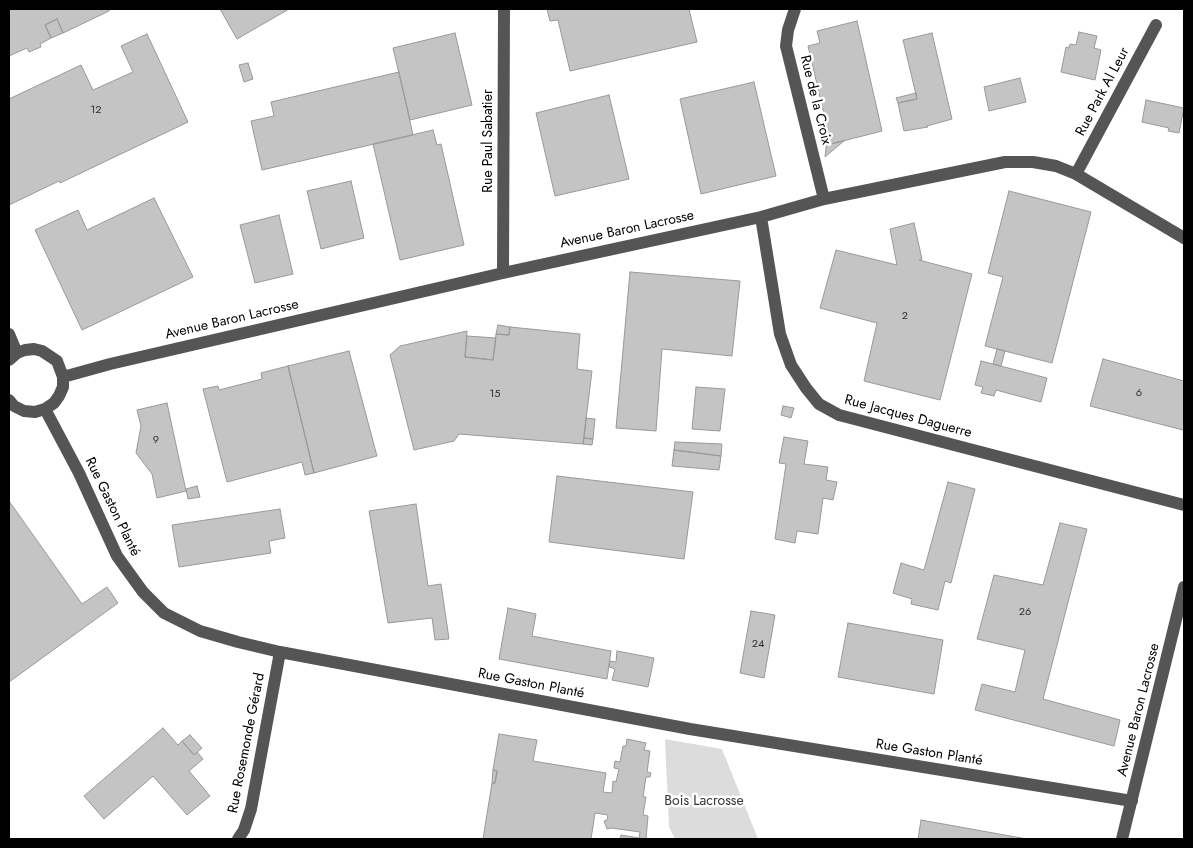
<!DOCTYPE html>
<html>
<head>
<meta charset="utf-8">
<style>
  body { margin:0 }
  #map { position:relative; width:1193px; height:848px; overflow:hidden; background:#fff; font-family:Jost,sans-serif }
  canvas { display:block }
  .frame { position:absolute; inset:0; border:10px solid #000; pointer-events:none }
</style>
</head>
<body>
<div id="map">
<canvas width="1193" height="848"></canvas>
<div class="frame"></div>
</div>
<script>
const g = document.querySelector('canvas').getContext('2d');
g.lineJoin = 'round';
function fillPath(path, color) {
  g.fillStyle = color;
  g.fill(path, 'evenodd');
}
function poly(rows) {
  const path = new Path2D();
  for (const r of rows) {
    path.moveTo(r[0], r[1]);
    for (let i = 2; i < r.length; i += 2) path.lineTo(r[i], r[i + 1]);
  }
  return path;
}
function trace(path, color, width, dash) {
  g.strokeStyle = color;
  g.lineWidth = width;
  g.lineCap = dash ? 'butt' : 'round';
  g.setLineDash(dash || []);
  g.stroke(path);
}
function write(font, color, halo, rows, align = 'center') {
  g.font = font + ' Jost,sans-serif';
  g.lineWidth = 5;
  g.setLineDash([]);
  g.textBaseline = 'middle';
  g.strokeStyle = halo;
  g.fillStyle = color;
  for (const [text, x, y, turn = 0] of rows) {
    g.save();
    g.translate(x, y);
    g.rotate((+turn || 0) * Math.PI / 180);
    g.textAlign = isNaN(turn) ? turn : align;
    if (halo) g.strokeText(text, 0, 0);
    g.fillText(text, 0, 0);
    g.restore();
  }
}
fillPath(poly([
  [665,739,722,749,758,839,675,839,669,827]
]), '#dcdcdc');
const building = poly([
  [9,9,109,9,109,11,63,33,57,19,45,25,51,38,40,44,41,47,29,52,27,48,9,56,9,9],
  [220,9,289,9,237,39,220,9],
  [547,9,689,9,697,42,570,71,558,20,550,21,547,9],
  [57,19,63,33,51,38,45,25,57,19],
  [857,21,882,131,831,144,808,46,820,43,817,31,857,21],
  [1079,32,1097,36,1094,48,1101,50,1095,80,1061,72,1066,47,1069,48,1070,44,1076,45,1079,32],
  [455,33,472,105,410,120,393,48,455,33],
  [932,33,952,119,927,126,928,127,904,131,898,103,917,99,903,40,932,33],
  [147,34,188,122,60,183,59,181,9,205,9,99,81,65,93,90,133,72,121,46,147,34],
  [248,63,253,79,244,82,239,65,248,63],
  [399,72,413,135,262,170,251,121,274,116,271,102,399,72],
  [1020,78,1026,102,989,111,984,87,1020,78],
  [754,82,776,176,701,194,680,99,754,82],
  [916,93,917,99,898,103,896,98,916,93],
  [609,95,629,179,555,196,536,113,609,95],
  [1146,100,1184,108,1179,133,1168,131,1169,128,1142,122,1146,100],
  [828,129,831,144,845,140,825,157,828,129],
  [433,130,437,145,441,144,464,245,400,260,373,144,433,130],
  [351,181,364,238,321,249,307,191,351,181],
  [1009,191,1091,212,1052,363,985,346,1003,277,988,273,1009,191],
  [154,198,193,277,82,330,35,230,78,210,87,230,154,198],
  [279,215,293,274,255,283,240,225,279,215],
  [914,223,922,259,919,260,972,274,940,400,864,381,877,323,820,308,836,250,897,265,890,229,914,223],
  [630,272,740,281,732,356,662,349,656,431,616,428,630,272],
  [498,325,510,327,509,335,496,334,498,325],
  [510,327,580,334,577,369,592,371,583,444,459,434,454,441,414,450,390,355,400,346,467,331,465,357,493,360,496,334,509,335,510,327],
  [467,336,496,338,493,360,465,357,467,336],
  [997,349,1005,351,1001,366,993,364,997,349],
  [349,351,377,456,314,473,288,366,349,351],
  [1103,359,1184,381,1184,424,1183,430,1090,406,1103,359],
  [981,361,1047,378,1041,402,996,390,994,396,981,393,983,387,975,385,981,361],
  [288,366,314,473,305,475,302,462,227,482,203,389,218,386,219,390,262,379,261,373,288,366],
  [696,387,725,389,720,431,692,429,696,387],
  [167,403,186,491,157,498,152,474,136,453,141,426,137,410,167,403],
  [783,406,794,408,791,418,781,415,783,406],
  [586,418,595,419,593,439,584,438,586,418],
  [784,437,808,441,804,464,828,467,826,480,837,482,833,500,823,498,818,534,797,531,795,543,775,539,786,464,779,463,784,437],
  [584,438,593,439,592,445,583,444,584,438],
  [675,442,722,444,721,456,674,450,675,442],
  [674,450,721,456,719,470,672,466,674,450],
  [557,476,693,492,684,559,549,542,557,476],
  [948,482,975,489,951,583,945,581,938,610,911,604,912,599,893,593,901,563,924,570,948,482],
  [197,486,200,497,188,499,186,489,197,486],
  [9,501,82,604,107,587,118,603,9,682,9,501],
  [416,504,428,586,441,584,449,639,435,640,432,618,388,623,369,511,416,504],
  [280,509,285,538,269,541,271,553,179,567,172,525,280,509],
  [1060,523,1087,529,1043,699,1120,720,1114,746,975,710,982,684,1015,692,1025,650,977,639,994,575,1043,585,1060,523],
  [508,608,536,614,532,636,611,651,607,679,499,659,508,608],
  [751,611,775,615,764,678,740,673,751,611],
  [848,623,943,640,934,694,838,677,848,623],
  [617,651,654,658,648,687,612,680,615,669,609,667,610,661,616,662,617,651],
  [163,728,178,745,182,741,194,755,197,752,203,759,189,771,210,796,187,815,153,776,104,819,84,796,163,728],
  [499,734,537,740,533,761,606,773,603,792,612,793,613,781,616,782,619,769,614,768,615,761,620,762,623,746,626,746,627,739,646,743,644,750,650,751,647,772,651,773,650,777,646,777,643,797,646,797,643,815,648,816,646,839,620,839,621,835,639,838,640,832,611,828,607,829,604,821,607,820,608,815,595,813,591,839,483,839,492,783,495,783,497,771,493,770,499,734],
  [190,735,202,748,194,755,182,741,190,735],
  [493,770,497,771,495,783,492,783,493,770],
  [921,820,1027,839,918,839,921,820]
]);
fillPath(building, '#c4c4c4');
trace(building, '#999', 1);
trace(poly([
  [795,9,788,30,786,46,824,199],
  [1076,174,1156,25],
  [761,217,780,334,791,365,806,388,819,404,839,415,1184,505],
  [503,273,504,9],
  [9,334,17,353],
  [9,360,17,353,25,350,34,349,42,351,57,361,63,377,63,387,59,396,54,403,45,409,35,412,24,411,14,406,9,400],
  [63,377,110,364,503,273,761,217,824,199,1005,162,1033,162,1056,166,1076,174,1184,238],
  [45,409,79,473,117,556,143,592,164,613,200,631,238,642,280,652,690,729,1132,801],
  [238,839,244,830,251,809,280,652],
  [1122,839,1184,587]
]), '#555', 12);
write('11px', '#313131', null, [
  ["12",96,110],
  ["2",905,316],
  ["6",1139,393],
  ["15",495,394],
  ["9",156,440],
  ["26",1025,612],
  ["24",758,644]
]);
write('14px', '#000', '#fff', [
  ["Rue Park Al Leur",1103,92,-62],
  ["Rue de la Croix",815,100,76],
  ["Rue Paul Sabatier",489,141,-90],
  ["Avenue Baron Lacrosse",627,230,-12],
  ["Avenue Baron Lacrosse",232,320,-13],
  ["Rue Jacques Daguerre",908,417,15],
  ["Rue Gaston Planté",112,507,64],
  ["Rue Gaston Planté",531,684,11],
  ["Avenue Baron Lacrosse",1139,710,-76],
  ["Rue Rosemonde Gérard",247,743,-79],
  ["Rue Gaston Planté",929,753,9]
]);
write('14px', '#333', '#fff', [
  ["Bois Lacrosse",704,802]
]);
</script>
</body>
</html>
